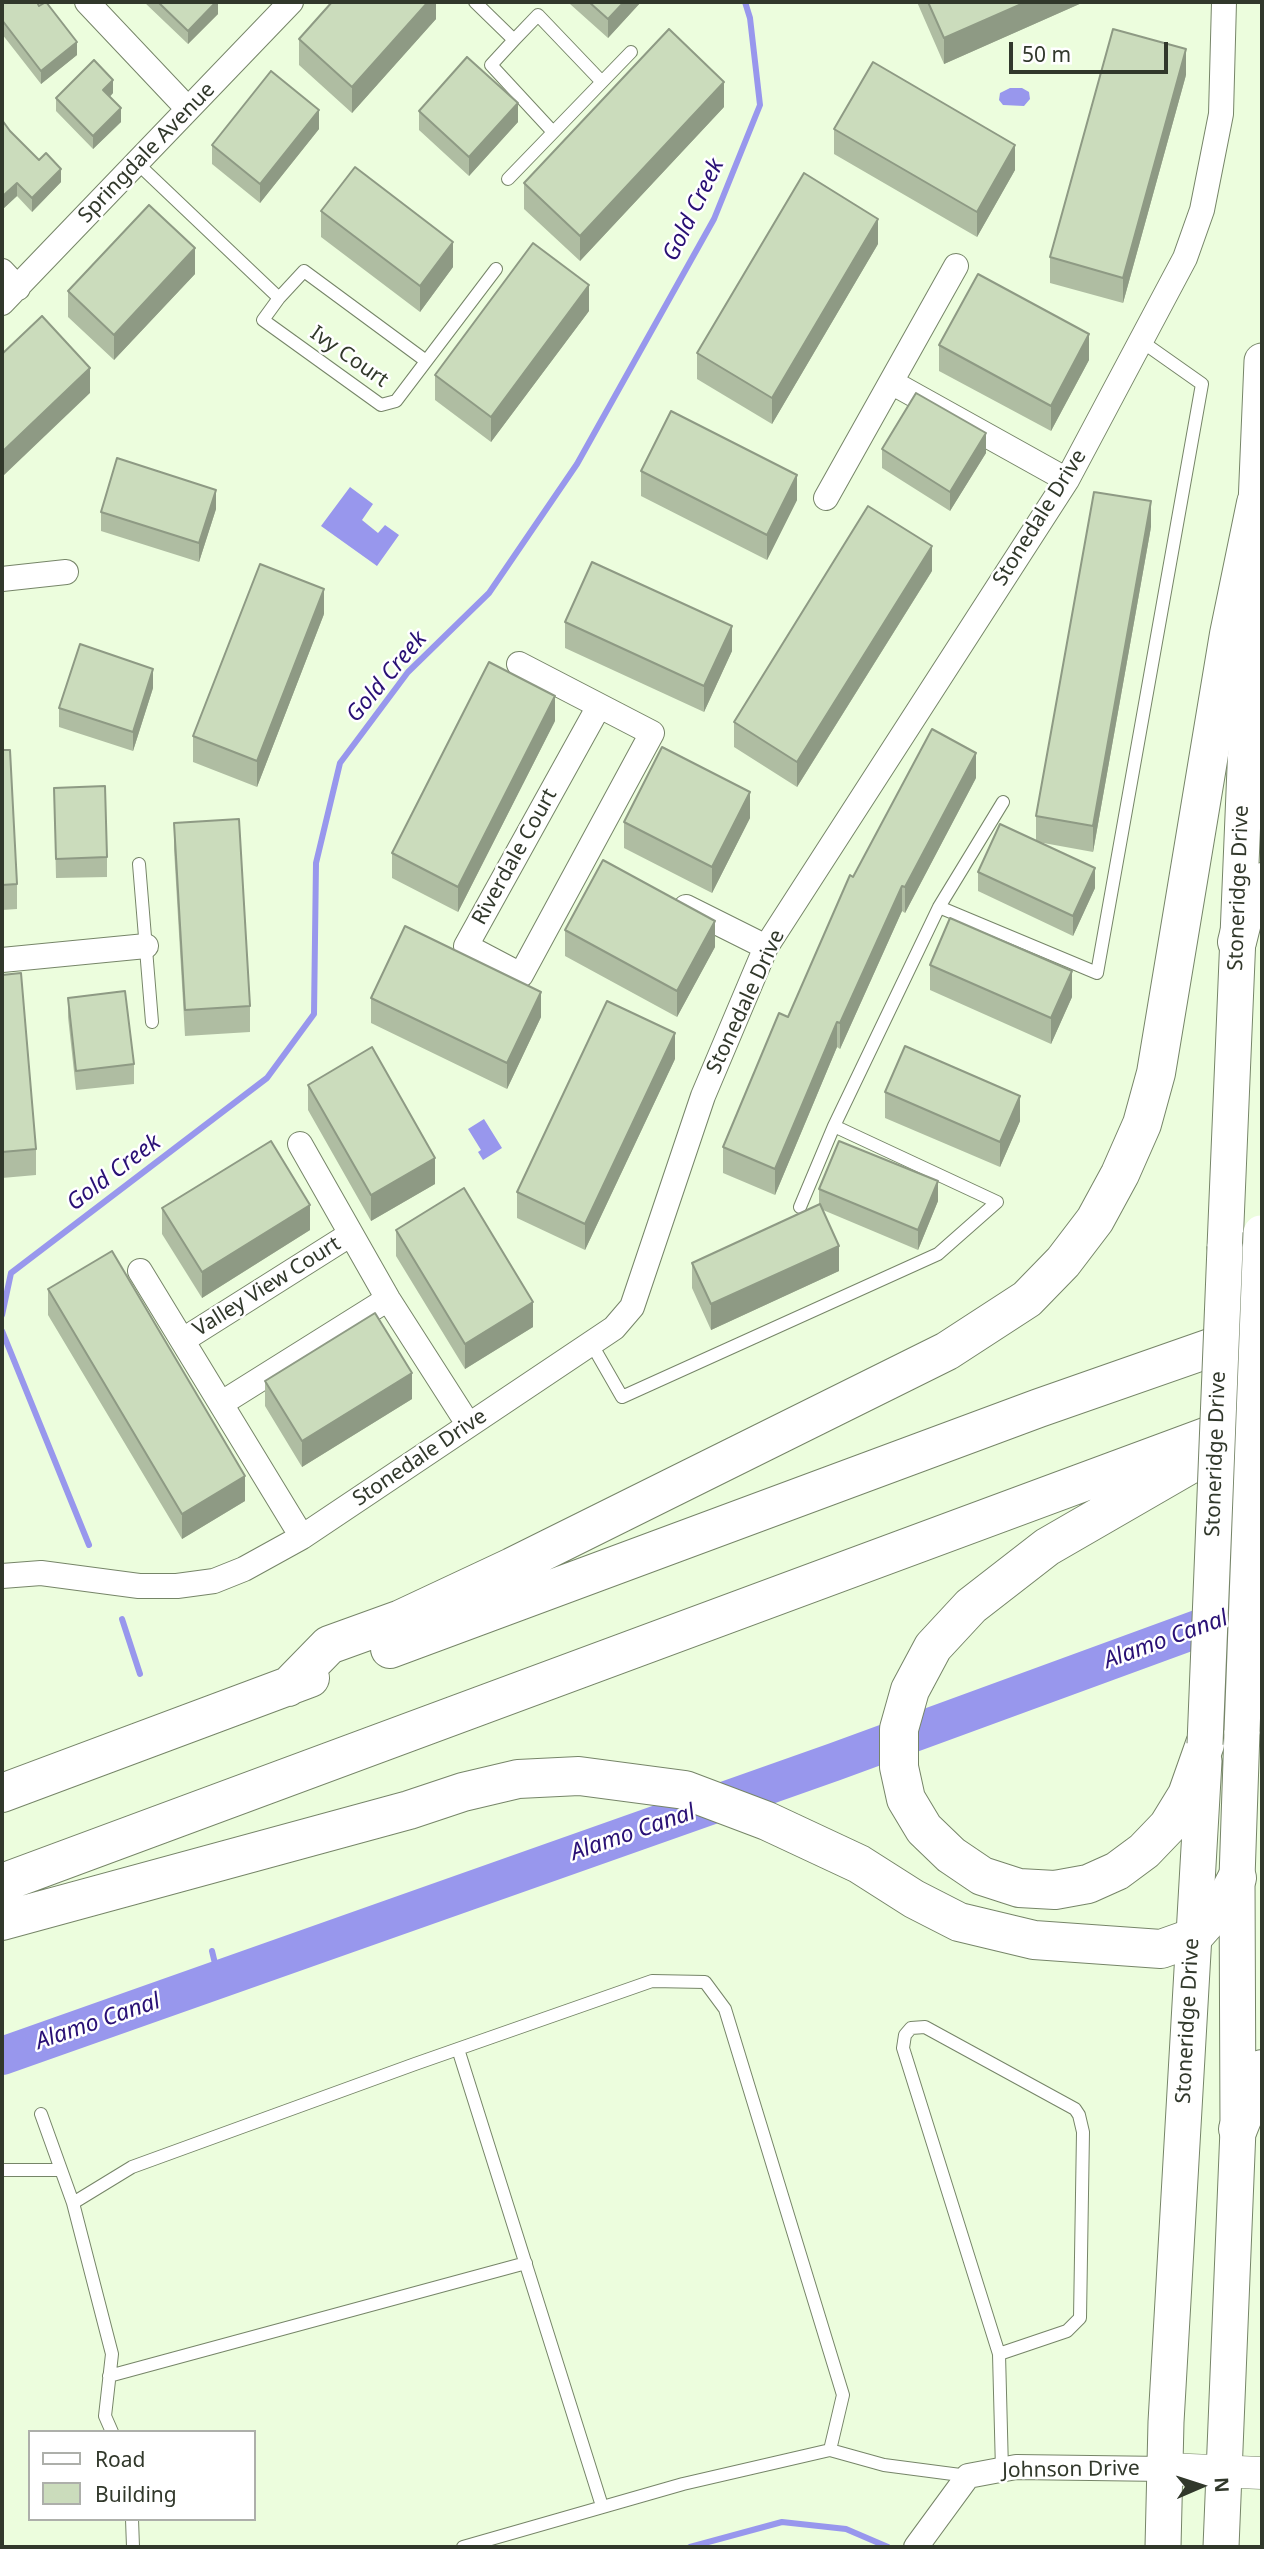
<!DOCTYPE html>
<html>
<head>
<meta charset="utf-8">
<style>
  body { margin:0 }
  #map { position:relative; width:1264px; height:2549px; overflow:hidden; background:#ecfddd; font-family:"Noto Sans",sans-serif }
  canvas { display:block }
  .frame { position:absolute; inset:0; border:4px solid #31382b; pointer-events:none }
  .legend { position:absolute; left:28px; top:2430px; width:228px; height:91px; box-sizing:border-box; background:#fff; border:2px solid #adafaa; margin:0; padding:9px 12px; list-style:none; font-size:21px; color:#31382b }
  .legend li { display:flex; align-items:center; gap:14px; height:35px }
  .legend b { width:35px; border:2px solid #adafaa }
  .north { position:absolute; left:1166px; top:2451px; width:70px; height:70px; -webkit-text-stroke:5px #fff; paint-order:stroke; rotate:87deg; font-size:19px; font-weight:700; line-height:28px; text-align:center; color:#31382b }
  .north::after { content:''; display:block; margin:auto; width:24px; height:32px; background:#31382b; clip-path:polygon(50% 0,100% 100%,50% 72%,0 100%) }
  .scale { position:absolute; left:1009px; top:42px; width:159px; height:32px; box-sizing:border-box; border:4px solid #31382b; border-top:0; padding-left:9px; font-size:21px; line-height:24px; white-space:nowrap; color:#31382b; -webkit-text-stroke:5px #fff; paint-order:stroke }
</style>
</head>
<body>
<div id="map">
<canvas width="1264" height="2549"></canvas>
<div class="frame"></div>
<ul class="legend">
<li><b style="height:9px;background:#fff"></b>Road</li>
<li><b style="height:19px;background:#cbdcbc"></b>Building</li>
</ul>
<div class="north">N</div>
<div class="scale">50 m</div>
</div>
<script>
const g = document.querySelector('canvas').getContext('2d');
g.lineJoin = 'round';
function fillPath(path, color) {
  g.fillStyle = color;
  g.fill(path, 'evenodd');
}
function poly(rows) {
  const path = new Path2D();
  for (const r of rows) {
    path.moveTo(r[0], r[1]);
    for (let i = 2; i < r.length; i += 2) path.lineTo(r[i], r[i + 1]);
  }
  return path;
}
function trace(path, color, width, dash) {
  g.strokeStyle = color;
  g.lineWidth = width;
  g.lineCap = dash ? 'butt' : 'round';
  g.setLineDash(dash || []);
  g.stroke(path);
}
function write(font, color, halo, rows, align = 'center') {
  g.font = font + ' "Noto Sans",sans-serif';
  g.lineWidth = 5;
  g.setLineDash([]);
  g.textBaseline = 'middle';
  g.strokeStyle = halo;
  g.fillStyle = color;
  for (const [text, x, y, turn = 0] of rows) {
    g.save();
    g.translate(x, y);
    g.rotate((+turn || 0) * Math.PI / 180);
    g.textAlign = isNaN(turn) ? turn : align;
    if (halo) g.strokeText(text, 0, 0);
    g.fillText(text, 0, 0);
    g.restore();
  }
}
fillPath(poly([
  [1010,88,1022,88,1029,92,1030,99,1024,106,1003,105,999,100,1000,93],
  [350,487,373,504,362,520,378,533,385,525,399,535,377,566,321,526],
  [484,1119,502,1148,483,1160,478,1152,481,1150,468,1129]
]), '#9897ed');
trace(poly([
  [2,1315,11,1273,267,1078,314,1014,316,863,340,763,408,672,489,593,577,464,714,219,760,105,750,18,745,2],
  [2,1331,89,1545],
  [122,1619,140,1674],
  [212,1951,219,1980],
  [690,2547,782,2522,846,2529,888,2547]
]), '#9897ed', 6);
trace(poly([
  [2,2056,834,1762,1241,1613]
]), '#9897ed', 38);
const service = poly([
  [475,2,514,40],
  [553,132,491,65,514,40,538,15,602,82],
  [137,163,279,298,263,320,381,405,396,401,496,269],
  [508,179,631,52],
  [279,298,304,271,426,361],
  [139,864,152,1022],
  [939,907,1097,973,1202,384,1141,341],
  [800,1207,834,1126,939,907,1003,802],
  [591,1343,622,1397,938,1254,997,1202,834,1126],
  [458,2049,602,2506],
  [41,2114,73,2203],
  [2,2170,61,2170],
  [999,2354,1067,2331,1080,2318,1083,2132,1079,2115,1075,2109,925,2027,911,2028,905,2035,903,2048,999,2354,1002,2470],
  [109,2376,526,2263],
  [112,2432,105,2416,112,2354,73,2203,132,2167,415,2064,652,1981,705,1982,725,2009,843,2395,830,2450],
  [132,2519,133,2547],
  [463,2547,683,2484,830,2450,884,2465,968,2476]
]);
const minor = poly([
  [87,2,188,109],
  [2,271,18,288],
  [2,303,291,2],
  [891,382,1067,480],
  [826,498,956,266],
  [2,579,66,572],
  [519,664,652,733,521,975,466,946,599,706],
  [686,907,766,947],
  [2,960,146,946],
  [300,1144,388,1299,468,1424],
  [140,1271,302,1537],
  [183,1340,351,1234],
  [222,1403,388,1299],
  [2,1576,41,1573,139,1586,177,1586,214,1581,244,1569,302,1537,614,1328,632,1307,703,1096,766,947,1067,480,1185,258,1202,210,1221,114,1224,2],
  [916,2547,968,2476,1016,2467,1165,2469]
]);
const tertiary = poly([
  [1165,2469,1262,2473]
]);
const secondary = poly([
  [1225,1247,1262,361],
  [1163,2547,1166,2422,1204,1761],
  [1221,2547,1238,2129,1237,1878,1242,1731]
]);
const motorway = poly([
  [1237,942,1247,902,1262,882],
  [390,1649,1039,1408,1262,1330],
  [288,1687,329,1645,401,1619,512,1567,947,1351,1027,1299,1063,1262,1095,1220,1120,1174,1142,1124,1156,1073,1229,634,1256,503],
  [1205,1744,1187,1795,1168,1826,1144,1851,1117,1871,1088,1884,1055,1890,1019,1888,982,1876,951,1855,924,1829,906,1799,899,1767,899,1729,910,1690,933,1647,971,1606,1047,1547,1208,1454],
  [2,1793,310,1678],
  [2,1883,1262,1416],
  [2,1921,409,1810,463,1792,518,1779,579,1776,685,1790,767,1821,859,1864,914,1899,959,1922,1034,1940,1161,1949,1192,1938,1225,1901,1237,1878],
  [1238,2129,1262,2069]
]);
trace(service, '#768568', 14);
trace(minor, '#768568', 26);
trace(tertiary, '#768568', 33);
trace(secondary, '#768568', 37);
trace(motorway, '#768568', 40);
trace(service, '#fff', 12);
trace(minor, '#fff', 24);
trace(tertiary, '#fff', 32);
trace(secondary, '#fff', 35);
trace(motorway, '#fff', 38);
const secondaryBridge = poly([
  [1242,1731,1261,1233],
  [1205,1744,1225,1247]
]);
trace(secondaryBridge, '#768568', 37, []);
trace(secondaryBridge, '#fff', 35);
fillPath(poly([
  [2,2,77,55,41,84,2,34],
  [144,2,218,2,218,14,188,44],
  [436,2,436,19,352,113,299,65,299,39],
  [570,2,641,2,608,38,570,4],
  [917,2,1084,2,944,64],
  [1186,75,1123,303,1050,283,1050,257],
  [113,93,110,97,121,122,93,149,56,111,56,98],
  [724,107,580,261,524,209,524,183],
  [419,111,518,122,469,176,419,130],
  [2,120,10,131,61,182,32,212,17,196,4,208,2,206],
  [319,129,260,203,212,164,212,145],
  [834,129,1015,170,977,237,834,154],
  [321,211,453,267,420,312,321,237],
  [878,244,772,424,697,379,697,353],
  [195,274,114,360,68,317,68,291],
  [589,311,491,442,435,400,435,375],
  [939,345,1089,360,1051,431,939,371],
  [882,449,986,453,950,511,882,468],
  [641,471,797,500,767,560,641,496],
  [216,509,199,562,101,531,101,512],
  [1151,527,1093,852,1038,842,1095,888,1073,936,978,891,978,872,1036,841,1036,816],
  [932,571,797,787,734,747,734,722],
  [324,614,257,787,193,762,193,736],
  [565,622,732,651,704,712,565,648],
  [153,688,133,751,59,727,59,708],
  [2,691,3,712,3,737,2,737],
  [555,721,458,912,392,878,392,853],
  [2,750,17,884,17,909,2,910],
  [976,778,905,913,902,911,840,1049,837,1047,775,1195,723,1173,723,1147,788,1017,853,877],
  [54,788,107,857,107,877,56,878],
  [750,818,712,893,624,848,624,822],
  [174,823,250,1006,250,1032,185,1036,174,849],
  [565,930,715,947,677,1017,565,956],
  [930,965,1072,997,1051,1044,930,990],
  [2,975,36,1149,36,1175,2,1178],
  [68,998,134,1064,134,1084,76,1090,68,1017],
  [371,998,541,1017,507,1089,371,1023],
  [675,1059,585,1250,517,1218,517,1192],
  [308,1085,435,1184,371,1221,308,1110],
  [885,1092,1020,1121,1000,1167,885,1118],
  [819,1189,938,1201,918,1250,823,1210,839,1271,711,1330,692,1288,692,1263,819,1204],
  [162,1208,310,1230,202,1298,162,1234],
  [396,1230,533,1327,465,1369,396,1256],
  [48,1289,245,1501,182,1539,48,1315],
  [265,1381,412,1399,302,1467,265,1406]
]), '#afbda2');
fillPath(poly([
  [216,2,218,2,218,14,188,44,188,31],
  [428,2,436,2,436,19,352,113,352,87],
  [624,2,641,2,608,38,608,19],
  [1026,2,1084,2,944,64,944,38],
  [77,42,77,55,41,84,41,71],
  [1186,49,1186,75,1123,303,1123,278],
  [113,80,113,93,103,103,103,90],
  [724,82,724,107,580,261,580,236],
  [518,103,518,122,469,176,469,157],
  [121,108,121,122,93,149,93,136],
  [319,110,319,129,260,203,260,184],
  [1015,145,1015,170,977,237,977,212],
  [61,169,61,182,32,212,32,198],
  [17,183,17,196,4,208,4,195],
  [878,219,878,244,772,424,772,398],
  [453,242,453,267,420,312,420,286],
  [195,248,195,274,114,360,114,335],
  [589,285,589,311,491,442,491,417],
  [1089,334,1089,360,1051,431,1051,406],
  [90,368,90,393,2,477,2,452],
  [986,433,986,453,950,511,950,492],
  [797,475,797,500,767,560,767,535],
  [216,490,216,509,199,562,199,543],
  [1151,501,1151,527,1093,852,1093,826],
  [932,546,932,571,797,787,797,762],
  [324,589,324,614,257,787,257,761],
  [732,626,732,651,704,712,704,686],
  [153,669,153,688,133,751,133,732],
  [555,696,555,721,458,912,458,887],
  [976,753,976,778,905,913,905,887],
  [750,792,750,818,712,893,712,867],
  [1095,868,1095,888,1073,936,1073,916],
  [902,886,902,911,840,1049,840,1023],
  [715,921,715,947,677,1017,677,991],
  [1072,971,1072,997,1051,1044,1051,1018],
  [541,992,541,1017,507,1089,507,1063],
  [837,1022,837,1047,775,1195,775,1169],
  [675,1033,675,1059,585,1250,585,1224],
  [1020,1096,1020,1121,1000,1167,1000,1142],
  [435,1158,435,1184,371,1221,371,1195],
  [938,1181,938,1201,918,1250,918,1230],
  [310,1205,310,1230,202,1298,202,1272],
  [839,1246,839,1271,711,1330,711,1304],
  [533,1302,533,1327,465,1369,465,1344],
  [412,1373,412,1399,302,1467,302,1441],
  [245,1476,245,1501,182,1539,182,1514]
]), '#8e9a84');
const building = poly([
  [2,2,37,2,39,6,46,2,77,42,41,71,2,20,2,2],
  [158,2,216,2,188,31,158,2],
  [332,2,428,2,352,87,299,39,332,2],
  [589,2,624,2,608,19,589,2],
  [928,2,1026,2,944,38,928,2],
  [669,29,724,82,580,236,524,183,669,29],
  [1113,29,1186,49,1123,278,1050,257,1113,29],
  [467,57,518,103,469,157,419,111,467,57],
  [94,60,113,80,103,90,121,108,93,136,56,98,94,60],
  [873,62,1015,145,977,212,834,129,873,62],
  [271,71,319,110,260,184,212,145,271,71],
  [2,120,10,131,39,160,46,153,61,169,32,198,17,183,4,195,2,193,2,120],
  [355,167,453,242,420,286,321,211,355,167],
  [804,173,878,219,772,398,697,353,804,173],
  [149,205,195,248,114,335,68,291,149,205],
  [533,243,589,285,491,417,435,375,533,243],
  [978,274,1089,334,1051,406,939,345,978,274],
  [42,316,90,368,2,452,2,354,42,316],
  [916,393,986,433,950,492,882,449,916,393],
  [671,411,797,475,767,535,641,471,671,411],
  [117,458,216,490,199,543,101,512,117,458],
  [1094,492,1151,501,1093,826,1036,816,1094,492],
  [868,506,932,546,797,762,734,722,868,506],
  [592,562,732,626,704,686,565,622,592,562],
  [260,564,324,589,257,761,193,736,260,564],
  [80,644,153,669,133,732,59,708,80,644],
  [489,662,555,696,458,887,392,853,489,662],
  [2,691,3,712,2,712,2,691],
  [932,729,976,753,905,887,902,886,840,1023,837,1022,775,1169,723,1147,779,1013,788,1017,850,875,853,877,932,729],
  [662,747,750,792,712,867,624,822,662,747],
  [2,750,10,750,17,884,2,885,2,750],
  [105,786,107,857,56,859,54,788,105,786],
  [239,819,250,1006,185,1010,174,823,239,819],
  [1000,824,1095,868,1073,916,978,872,1000,824],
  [603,860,715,921,677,991,565,930,603,860],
  [950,918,1072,971,1051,1018,930,965,950,918],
  [405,926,541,992,507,1063,371,998,405,926],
  [21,973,36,1149,2,1152,2,975,21,973],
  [125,991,134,1064,76,1071,68,998,125,991],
  [607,1001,675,1033,585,1224,517,1192,607,1001],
  [905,1046,1020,1096,1000,1142,885,1092,905,1046],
  [372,1047,435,1158,371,1195,308,1085,372,1047],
  [271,1141,310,1205,202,1272,162,1208,271,1141],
  [839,1141,938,1181,918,1230,819,1189,839,1141],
  [464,1188,533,1302,465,1344,396,1230,464,1188],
  [820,1204,839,1246,711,1304,692,1263,820,1204],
  [112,1251,245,1476,182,1514,48,1289,112,1251],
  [375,1313,412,1373,302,1441,265,1381,375,1313]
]);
fillPath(building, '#cbdcbc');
trace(building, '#8e9a84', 2);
write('21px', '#31382b', '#fff', [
  ["Springdale Avenue",147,153,-46],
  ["Ivy Court",349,357,35],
  ["Stonedale Drive",1040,518,-58],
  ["Riverdale Court",515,857,-61],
  ["Stoneridge Drive",1239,888,-88],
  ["Stonedale Drive",746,1002,-65],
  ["Valley View Court",267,1287,-32],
  ["Stoneridge Drive",1216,1454,-88],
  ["Stonedale Drive",420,1458,-34],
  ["Stoneridge Drive",1188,2021,-87],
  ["Johnson Drive",1071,2470,-1]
]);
write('italic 23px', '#291075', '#fff', [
  ["Gold Creek",694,210,-64],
  ["Gold Creek",387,677,-50],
  ["Gold Creek",114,1173,-37],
  ["Alamo Canal",1166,1640,-20],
  ["Alamo Canal",633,1833,-19],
  ["Alamo Canal",98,2022,-19]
]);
</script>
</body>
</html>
